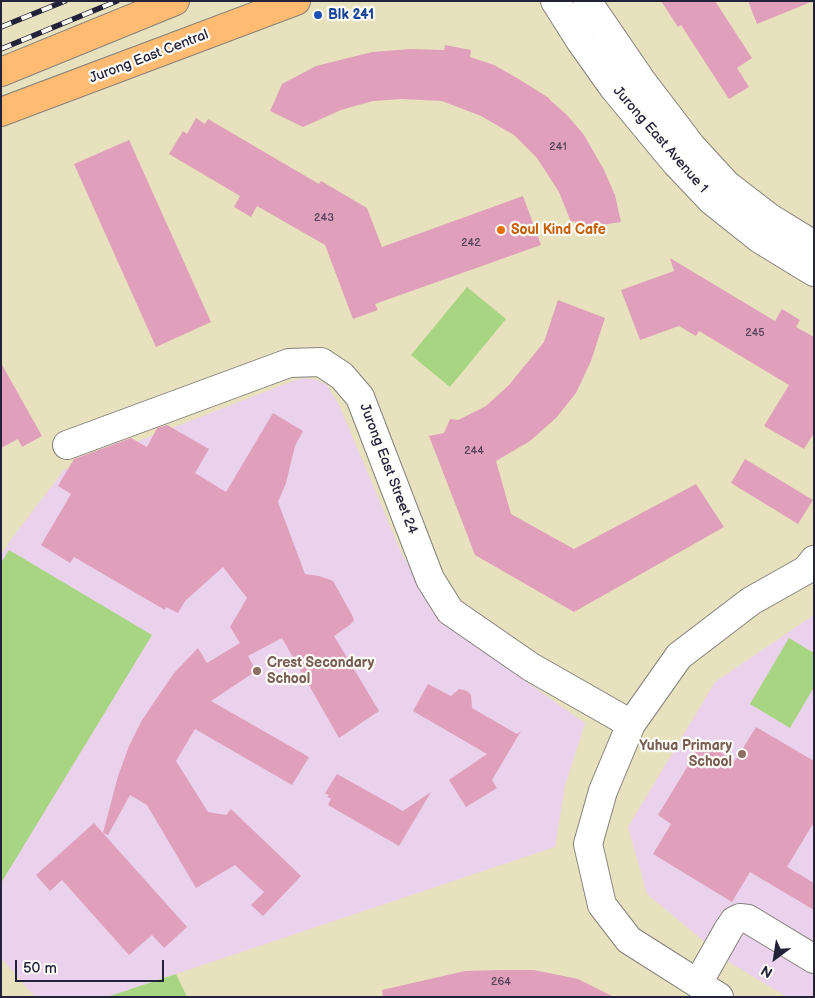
<!DOCTYPE html>
<html>
<head>
<meta charset="utf-8">
<style>
  body { margin:0 }
  #map { position:relative; width:815px; height:998px; overflow:hidden; background:#e7e1bd; font-family:"Balsamiq Sans",sans-serif }
  canvas { display:block }
  .frame { position:absolute; inset:0; border:2px solid #22223b; pointer-events:none }
  .north { position:absolute; left:750px; top:933px; width:50px; height:50px; -webkit-text-stroke:4px #fdfcf7; paint-order:stroke; rotate:211deg; font-size:14px; font-weight:700; line-height:20px; text-align:center; color:#22223b }
  .north::after { content:''; display:block; margin:auto; width:18px; height:22px; background:#22223b; clip-path:polygon(50% 0,100% 100%,50% 72%,0 100%) }
  .scale { position:absolute; left:15px; top:960px; width:149px; height:22px; box-sizing:border-box; border:2px solid #22223b; border-top:0; padding-left:6px; font-size:15px; line-height:18px; white-space:nowrap; color:#22223b; -webkit-text-stroke:4px #fdfcf7; paint-order:stroke }
</style>
</head>
<body>
<div id="map">
<canvas width="815" height="998"></canvas>
<div class="frame"></div>
<div class="north">N</div>
<div class="scale">50 m</div>
</div>
<script>
const g = document.querySelector('canvas').getContext('2d');
g.lineJoin = 'round';
function fillPath(path, color) {
  g.fillStyle = color;
  g.fill(path, 'evenodd');
}
function poly(rows) {
  const path = new Path2D();
  for (const r of rows) {
    path.moveTo(r[0], r[1]);
    for (let i = 2; i < r.length; i += 2) path.lineTo(r[i], r[i + 1]);
  }
  return path;
}
function trace(path, color, width, dash) {
  g.strokeStyle = color;
  g.lineWidth = width;
  g.lineCap = dash ? 'butt' : 'round';
  g.setLineDash(dash || []);
  g.stroke(path);
}
function write(font, color, halo, rows, align = 'center') {
  g.font = font + ' "Balsamiq Sans",sans-serif';
  g.lineWidth = 4.5;
  g.setLineDash([]);
  g.textBaseline = 'middle';
  g.strokeStyle = halo;
  g.fillStyle = color;
  for (const [text, x, y, turn = 0] of rows) {
    g.save();
    g.translate(x, y);
    g.rotate((+turn || 0) * Math.PI / 180);
    g.textAlign = isNaN(turn) ? turn : align;
    if (halo) g.strokeText(text, 0, 0);
    g.fillText(text, 0, 0);
    g.restore();
  }
}
fillPath(poly([
  [305,378,317,380,327,385,340,407,401,552,439,620,585,723,565,786,555,847,107,997,35,997,1,958,1,555,12,538,64,470,293,381],
  [814,615,814,997,787,997,729,962,647,894,628,827,715,682]
]), '#ead1ec');
fillPath(poly([
  [467,287,506,319,450,387,411,355],
  [9,550,152,635,1,883,1,563],
  [789,638,814,653,814,687,790,728,750,704],
  [176,974,187,997,107,997]
]), '#a8d582');
fillPath(poly([
  [661,1,715,1,752,58,737,68,749,87,729,99,681,25,678,27],
  [748,1,811,1,811,2,757,24],
  [445,45,471,50,470,57,494,65,517,78,549,98,549,99,567,115,584,135,604,170,615,195,621,222,576,229,575,221,571,222,559,192,537,158,514,135,481,116,442,101,402,99,373,101,341,110,303,127,270,111,282,84,316,66,372,52,411,49,444,50],
  [196,118,205,124,208,119,319,184,321,181,367,208,382,247,523,196,541,245,375,304,378,310,353,319,325,245,257,206,251,217,234,207,240,196,169,154,183,131,187,134],
  [129,140,211,322,156,347,74,164],
  [670,258,775,321,782,309,800,320,796,327,814,337,814,433,804,449,764,426,789,385,699,331,696,336,679,326,640,340,621,290,674,271],
  [558,300,605,318,591,361,576,393,556,418,530,441,496,461,511,514,574,549,696,484,724,527,574,612,475,555,429,436,444,433,450,419,458,420,486,406,509,385,544,342],
  [1,363,42,436,22,447,18,439,1,448],
  [273,413,303,431,295,446,286,483,278,502,305,574,319,576,333,581,352,615,354,620,351,624,334,636,379,711,339,738,282,638,248,656,256,671,211,701,309,757,292,785,195,729,176,761,208,812,226,815,231,809,301,876,263,916,251,905,264,892,235,865,196,888,147,805,130,795,108,835,103,833,118,776,129,746,142,720,174,673,198,648,207,663,240,643,230,627,247,598,223,567,185,601,178,613,166,607,165,610,74,557,70,563,41,545,71,494,58,486,74,459,131,438,147,447,157,428,167,425,209,449,195,473,226,492],
  [745,459,813,500,798,524,731,483],
  [428,684,451,696,459,689,467,691,471,695,472,708,517,734,521,731,492,780,497,788,466,807,449,780,487,754,413,711],
  [756,727,814,761,814,822,787,867,814,883,814,910,750,872,732,902,653,854,671,824,658,815,703,741,735,761],
  [337,774,403,811,431,792,399,846,328,805,331,799,327,797,329,795,325,793],
  [94,823,187,927,164,948,152,935,129,955,62,880,50,891,36,875],
  [499,970,534,970,578,979,614,997,383,997,382,990,465,971]
]), '#e0a0bc');
const minor = poly([
  [555,1,581,42,613,87,676,163,711,200,760,239,814,272],
  [587,1,641,80,692,147,726,184,770,218,814,245],
  [67,445,289,363,321,362,342,376,360,397,430,579,450,611,531,667,631,724],
  [698,983,728,930,734,921,740,918,748,919,814,959],
  [719,997,629,940,602,905,588,844,603,791,631,724,679,656,751,601,806,570,814,560]
]);
const major = poly([
  [1,72,175,1],
  [1,112,296,1]
]);
trace(minor, '#84827c', 30);
trace(major, '#84827c', 30);
trace(minor, '#fff', 28);
trace(major, '#ffbb71', 28);
const rail = poly([
  [1,27,65,1],
  [1,49,117,1]
]);
trace(rail, '#22223b', 5.5);
trace(rail, '#fdfcf7', 4, [11]);
for (const [x, y, r, color] of [
  [318,15,5,"#1a4fb4"],
  [501,230,5,"#e8710a"],
  [257,671,5,"#8d6e63"],
  [742,754,5,"#8d6e63"]
]) {
  const dot = new Path2D();
  dot.arc(x, y, r, 0, 2 * Math.PI);
  g.fillStyle = color;
  g.fill(dot);
  trace(dot, '#fdfcf7', 2);
}
write('11px', '#52425b', null, [
  ["241",558,147],
  ["243",324,218],
  ["242",471,243],
  ["245",755,333],
  ["244",474,451],
  ["264",501,982]
]);
write('bold 14px', '#164399', '#fdfcf7', [
  ["Blk 241",328,15]
], 'left');
write('14px', '#22223b', '#fdfcf7', [
  ["Jurong East Central",149,57,-21],
  ["Jurong East Avenue 1",660,140,49],
  ["Jurong East Street 24",388,469,69]
]);
write('bold 14px', '#c56008', '#fdfcf7', [
  ["Soul Kind Cafe",511,230]
], 'left');
write('bold 14px', '#785e54', '#fdfcf7', [
  ["Crest Secondary",267,663],
  ["School",267,679],
  ["Yuhua Primary",732,746,"right"],
  ["School",732,762,"right"]
], 'left');
</script>
</body>
</html>
